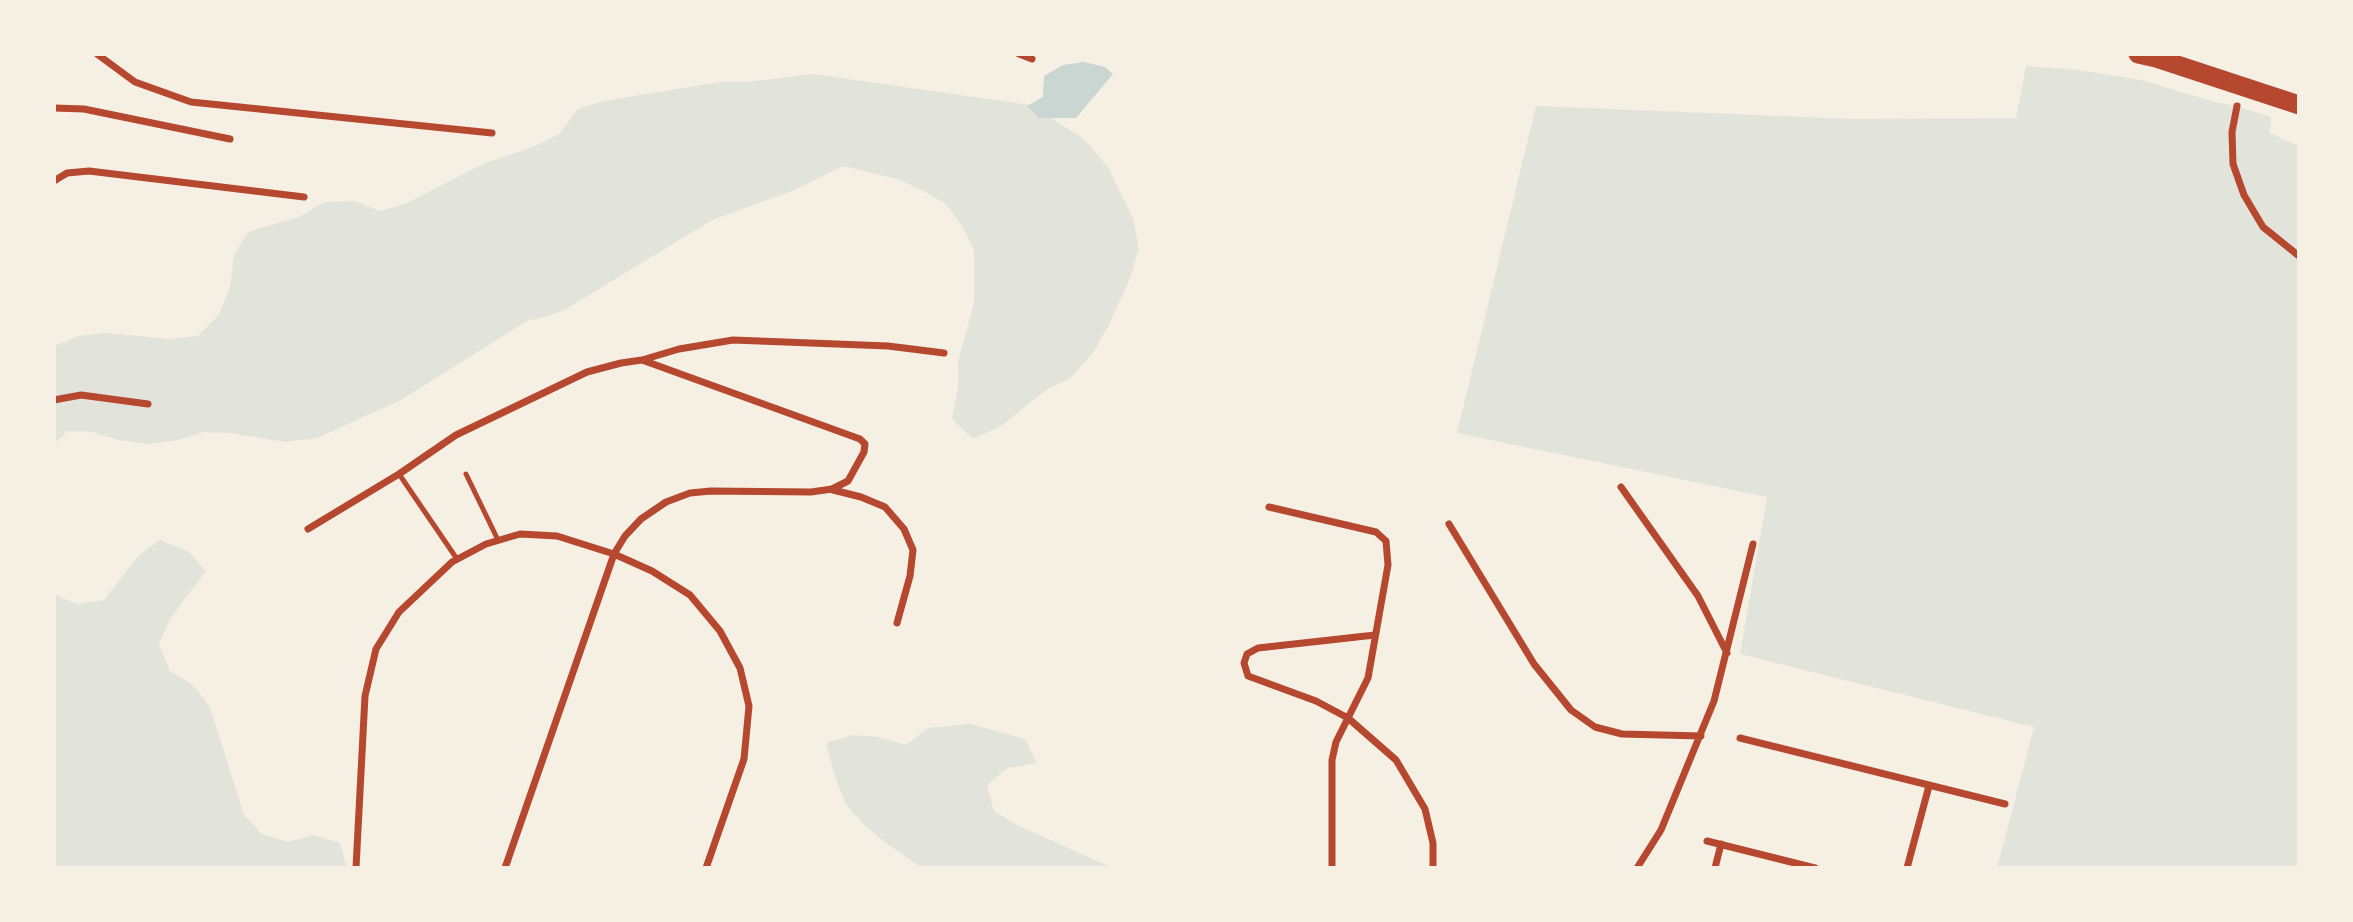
<!DOCTYPE html>
<html>
<head>
<meta charset="utf-8">
<style>
  body { margin:0 }
  #map { position:relative; width:2353px; height:922px; overflow:hidden; background:#f6efe4; font-family:"Fira Sans Condensed",sans-serif }
  canvas { display:block }
  .frame { position:absolute; inset:0; border:56px solid #f6efe4; pointer-events:none }
</style>
</head>
<body>
<div id="map">
<canvas width="2353" height="922"></canvas>
<div class="frame"></div>
</div>
<script>
const g = document.querySelector('canvas').getContext('2d');
g.lineJoin = 'round';
function fillPath(path, color) {
  g.fillStyle = color;
  g.fill(path, 'evenodd');
}
function poly(rows) {
  const path = new Path2D();
  for (const r of rows) {
    path.moveTo(r[0], r[1]);
    for (let i = 2; i < r.length; i += 2) path.lineTo(r[i], r[i + 1]);
  }
  return path;
}
function trace(path, color, width, dash) {
  g.strokeStyle = color;
  g.lineWidth = width;
  g.lineCap = dash ? 'butt' : 'round';
  g.setLineDash(dash || []);
  g.stroke(path);
}
fillPath(poly([
  [2026,66,2079,70,2141,80,2215,102,2237,106,2271,117,2270,133,2299,146,2299,868,1997,868,2034,727,1740,654,1767,497,1457,433,1536,106,1855,119,2016,118],
  [813,74,1037,106,1060,124,1083,138,1108,167,1133,219,1139,248,1130,278,1108,327,1092,354,1070,378,1046,390,1001,426,973,439,952,419,958,388,958,362,974,302,974,250,962,226,946,204,922,190,897,179,843,166,795,190,712,220,563,311,533,320,530,319,401,400,317,438,285,442,230,433,204,432,174,441,147,444,119,440,92,432,67,431,54,444,54,346,79,336,106,333,170,339,198,336,218,316,230,288,234,255,248,232,299,217,324,202,355,201,380,211,405,204,483,164,535,146,559,134,578,109,603,101,720,82,746,82],
  [160,540,189,552,206,571,170,619,159,644,170,671,193,685,210,707,244,815,262,834,288,842,314,835,340,843,347,868,54,868,54,594,77,604,104,600,138,556],
  [970,724,1025,739,1037,763,1008,768,987,785,994,811,1019,826,1113,868,922,868,886,843,863,824,845,803,835,776,826,744,828,742,853,735,879,737,906,745,928,728]
]), '#e2e4dc');
fillPath(poly([
  [1084,62,1105,67,1113,74,1076,118,1039,118,1027,106,1043,97,1044,76,1063,65]
]), '#c9d6d2');
trace(poly([
  [399,474,457,559],
  [466,474,498,540]
]), '#b5482f', 5);
trace(poly([
  [97,54,135,82,191,102,492,133],
  [1019,54,1032,59],
  [2237,106,2232,132,2233,164,2244,195,2263,227,2299,256],
  [54,108,84,109,230,139],
  [54,181,67,173,89,171,304,197],
  [642,360,679,349,733,340,888,346,944,353],
  [54,400,81,395,148,404],
  [1621,487,1698,596,1727,653],
  [833,490,861,497,885,507,904,529,913,550,910,576,897,623],
  [1269,507,1376,532,1386,541,1388,565,1368,678,1336,742,1332,760,1332,868],
  [1449,524,1534,664,1571,710,1595,727,1622,734,1701,736],
  [308,529,399,474,456,435,587,372,621,363,642,360,860,439,865,444,864,452,848,481,832,489,811,492,711,491,690,493,666,502,641,519,625,536,614,554,505,868],
  [1375,635,1258,648,1247,654,1244,663,1248,676,1316,701,1348,718,1396,760,1425,809,1433,843,1433,868],
  [1740,738,2005,804],
  [1707,841,1815,868],
  [356,868,365,696,376,649,399,612,452,562,486,544,520,534,557,536,614,554,652,571,690,595,720,631,740,668,749,706,744,759,706,868],
  [1637,868,1661,830,1714,701,1753,544],
  [1715,868,1721,844],
  [1907,868,1929,786]
]), '#b5482f', 7);
trace(poly([
  [2138,54,2156,58,2299,105]
]), '#b5482f', 19);
</script>
</body>
</html>
